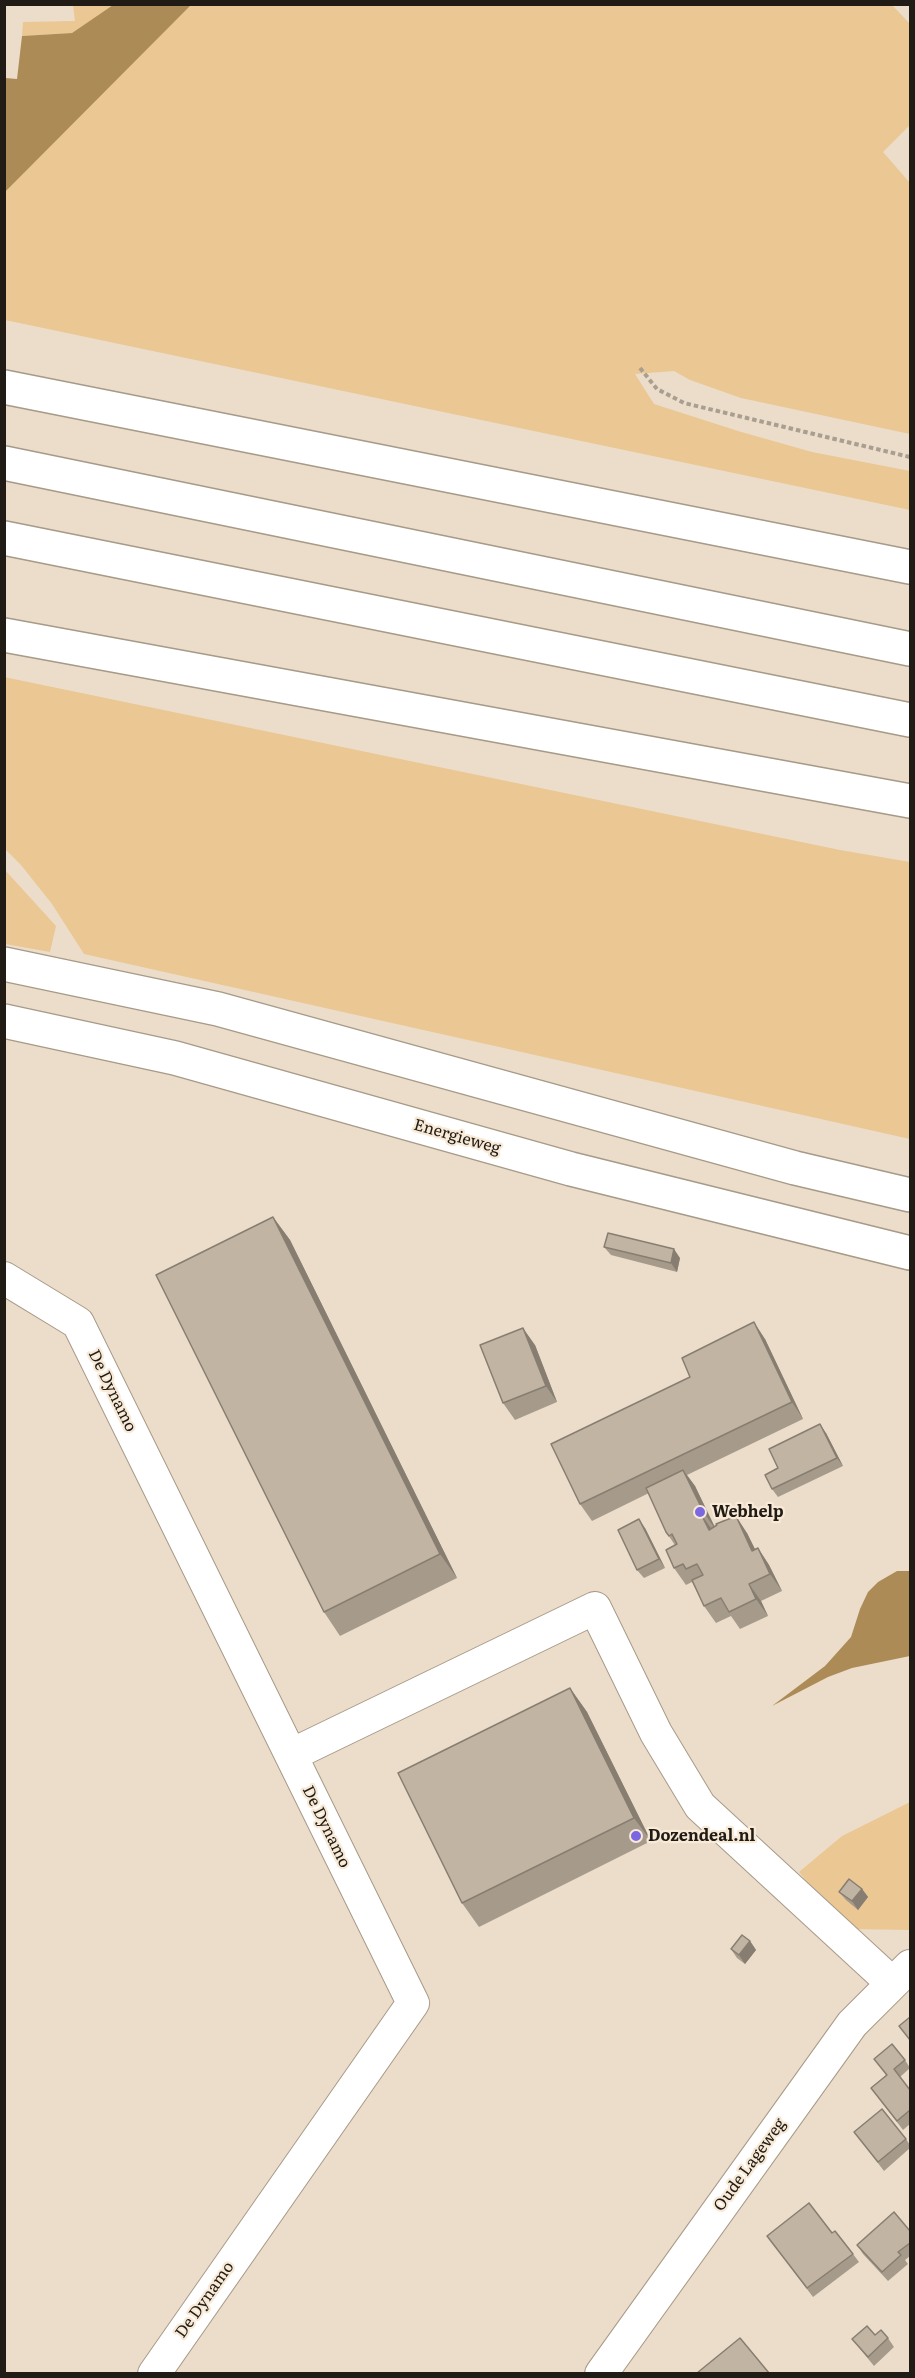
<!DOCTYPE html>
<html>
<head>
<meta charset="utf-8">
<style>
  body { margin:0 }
  #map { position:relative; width:915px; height:2378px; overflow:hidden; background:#ebddca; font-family:Literata,serif }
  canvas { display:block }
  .frame { position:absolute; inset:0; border:6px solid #201b14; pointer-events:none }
</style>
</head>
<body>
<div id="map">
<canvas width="915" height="2378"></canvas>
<div class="frame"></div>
</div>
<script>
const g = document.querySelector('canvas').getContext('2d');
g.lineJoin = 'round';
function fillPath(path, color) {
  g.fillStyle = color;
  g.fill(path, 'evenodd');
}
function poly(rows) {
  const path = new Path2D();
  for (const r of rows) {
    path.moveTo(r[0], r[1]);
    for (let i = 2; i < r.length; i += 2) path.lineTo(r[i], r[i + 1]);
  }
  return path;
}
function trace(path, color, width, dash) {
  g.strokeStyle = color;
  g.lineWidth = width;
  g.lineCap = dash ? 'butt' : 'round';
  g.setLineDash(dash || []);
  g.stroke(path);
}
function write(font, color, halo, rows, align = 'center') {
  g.font = font + ' Literata,serif';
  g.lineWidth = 4.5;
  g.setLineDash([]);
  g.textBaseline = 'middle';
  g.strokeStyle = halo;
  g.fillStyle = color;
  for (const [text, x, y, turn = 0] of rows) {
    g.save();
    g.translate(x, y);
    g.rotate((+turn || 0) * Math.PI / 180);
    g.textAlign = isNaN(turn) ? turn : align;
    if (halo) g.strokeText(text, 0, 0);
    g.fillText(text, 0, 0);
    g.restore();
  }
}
fillPath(poly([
  [894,4,893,6,910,24,910,125,883,152,910,183,910,434,741,398,690,380,674,371,635,374,654,404,738,431,812,452,910,471,910,510,5,320,5,192,191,5],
  [73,5,113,5,72,33,22,36,23,22,75,21],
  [4,677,840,850,910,862,910,1139,84,954,52,904,21,865,5,849],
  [5,870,56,926,50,952,5,944],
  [910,1802,910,1930,846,1929,799,1872,842,1836]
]), '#ebc793');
fillPath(poly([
  [113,5,191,5,5,192,5,78,17,79,22,36,72,33],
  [897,1571,910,1571,910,1656,852,1668,828,1677,772,1706,825,1666,851,1637,860,1609,868,1592,878,1582]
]), '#ad8b57');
const street = poly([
  [4,1278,78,1323,413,2003,154,2374],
  [291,1755,595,1608,656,1733,700,1806,892,1983],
  [601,2374,852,2024,910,1966]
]);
const secondary = poly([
  [4,964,218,1009,795,1168,910,1195],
  [4,1021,175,1058,571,1169,910,1253]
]);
const highway = poly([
  [4,387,910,567],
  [4,463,910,649],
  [4,538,910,720],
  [4,635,910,801]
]);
trace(street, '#a79a88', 34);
trace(secondary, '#a79a88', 36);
trace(highway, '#a79a88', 36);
trace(poly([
  [640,368,657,389,684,403,910,457]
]), '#a99e8f', 4, [4.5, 3]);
trace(street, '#fff', 32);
trace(secondary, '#fff', 33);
trace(highway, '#fff', 33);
fillPath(poly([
  [273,1217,290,1240,457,1578,340,1636,324,1612],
  [604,1247,680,1258,677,1272,611,1255],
  [765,1339,803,1419,687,1475,695,1486,715,1527,747,1533,755,1549,758,1548,769,1565,782,1591,761,1601,768,1616,740,1629,731,1616,716,1623,704,1606,692,1582,686,1585,674,1568,675,1545,666,1532,649,1493,592,1521,580,1504,690,1377],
  [535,1345,557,1402,515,1420,503,1403],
  [826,1433,843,1466,778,1497,772,1489,778,1468],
  [645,1528,665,1568,644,1578,637,1570],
  [570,1688,587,1712,651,1841,479,1927,462,1903],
  [862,1889,868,1897,858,1910,846,1900,839,1892],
  [750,1941,756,1950,745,1964,737,1958,731,1949],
  [874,2059,905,2060,910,2068,900,2077,910,2090,910,2124,903,2130,871,2088,886,2075],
  [854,2132,906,2139,910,2145,910,2148,884,2171],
  [910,2231,910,2256,905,2260,908,2264,888,2281,863,2254,857,2245],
  [832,2233,853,2254,859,2262,813,2297,767,2236],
  [875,2335,888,2338,894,2347,874,2366,852,2339]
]), '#a69b8b');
fillPath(poly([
  [273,1217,290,1240,457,1578,440,1554],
  [674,1249,680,1258,677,1272,671,1263],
  [754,1322,765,1339,803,1419,792,1402],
  [523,1328,535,1345,557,1402,546,1386],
  [820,1424,826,1433,843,1466,837,1458],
  [683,1470,695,1486,716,1530,704,1513],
  [701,1514,713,1531,709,1530],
  [736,1516,747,1533,764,1568,752,1551],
  [639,1519,645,1528,665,1568,659,1559],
  [758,1548,769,1565,782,1591,770,1574],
  [749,1584,761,1601,768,1616,756,1599],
  [570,1688,587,1712,651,1841,634,1818],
  [862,1889,868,1897,858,1910,852,1901],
  [750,1941,756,1950,745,1964,739,1955]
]), '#877e71');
const building = poly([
  [273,1217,440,1554,324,1612,156,1275,273,1217],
  [608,1233,674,1249,671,1263,604,1247,608,1233],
  [754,1322,792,1402,580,1504,551,1444,690,1377,682,1358,754,1322],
  [523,1328,546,1386,503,1403,480,1345,523,1328],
  [820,1424,837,1458,772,1489,765,1475,778,1468,769,1449,820,1424],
  [683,1470,704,1513,701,1514,709,1530,717,1525,716,1524,736,1516,752,1551,758,1548,770,1574,749,1584,756,1599,729,1612,721,1598,704,1606,692,1580,703,1575,697,1564,686,1569,683,1564,674,1568,666,1550,677,1544,672,1534,669,1536,666,1532,646,1488,683,1470],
  [639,1519,659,1559,637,1570,618,1530,639,1519],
  [570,1688,634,1818,462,1903,398,1773,570,1688],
  [849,1879,862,1889,852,1901,839,1892,849,1879],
  [742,1935,750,1941,739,1955,731,1949,742,1935],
  [910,2017,910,2040,899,2026,910,2017],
  [892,2044,905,2060,894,2069,910,2090,910,2110,897,2121,871,2088,887,2075,874,2059,892,2044],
  [882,2109,906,2139,878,2162,854,2132,882,2109],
  [809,2203,832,2233,835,2231,853,2254,807,2288,767,2236,809,2203],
  [894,2212,910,2231,910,2243,898,2252,901,2255,882,2272,857,2245,894,2212],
  [867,2326,875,2335,881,2330,888,2338,868,2357,852,2339,867,2326],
  [740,2338,769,2373,697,2373,740,2338]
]);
fillPath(building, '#c1b4a2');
trace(building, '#877e71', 1.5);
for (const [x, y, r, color] of [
  [700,1512,6,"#7b67e2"],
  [636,1836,6,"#7b67e2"]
]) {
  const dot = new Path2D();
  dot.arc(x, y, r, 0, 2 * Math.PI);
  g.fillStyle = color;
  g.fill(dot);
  trace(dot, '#f8ead7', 2);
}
write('16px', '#201b14', '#f8ead7', [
  ["Energieweg",457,1137,16],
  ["De Dynamo",112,1391,64],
  ["De Dynamo",326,1827,64],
  ["Oude Lageweg",750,2165,-54],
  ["De Dynamo",205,2300,-55]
]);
write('bold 16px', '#201b14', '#f8ead7', [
  ["Webhelp",712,1512],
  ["Dozendeal.nl",648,1836]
], 'left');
</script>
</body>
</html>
